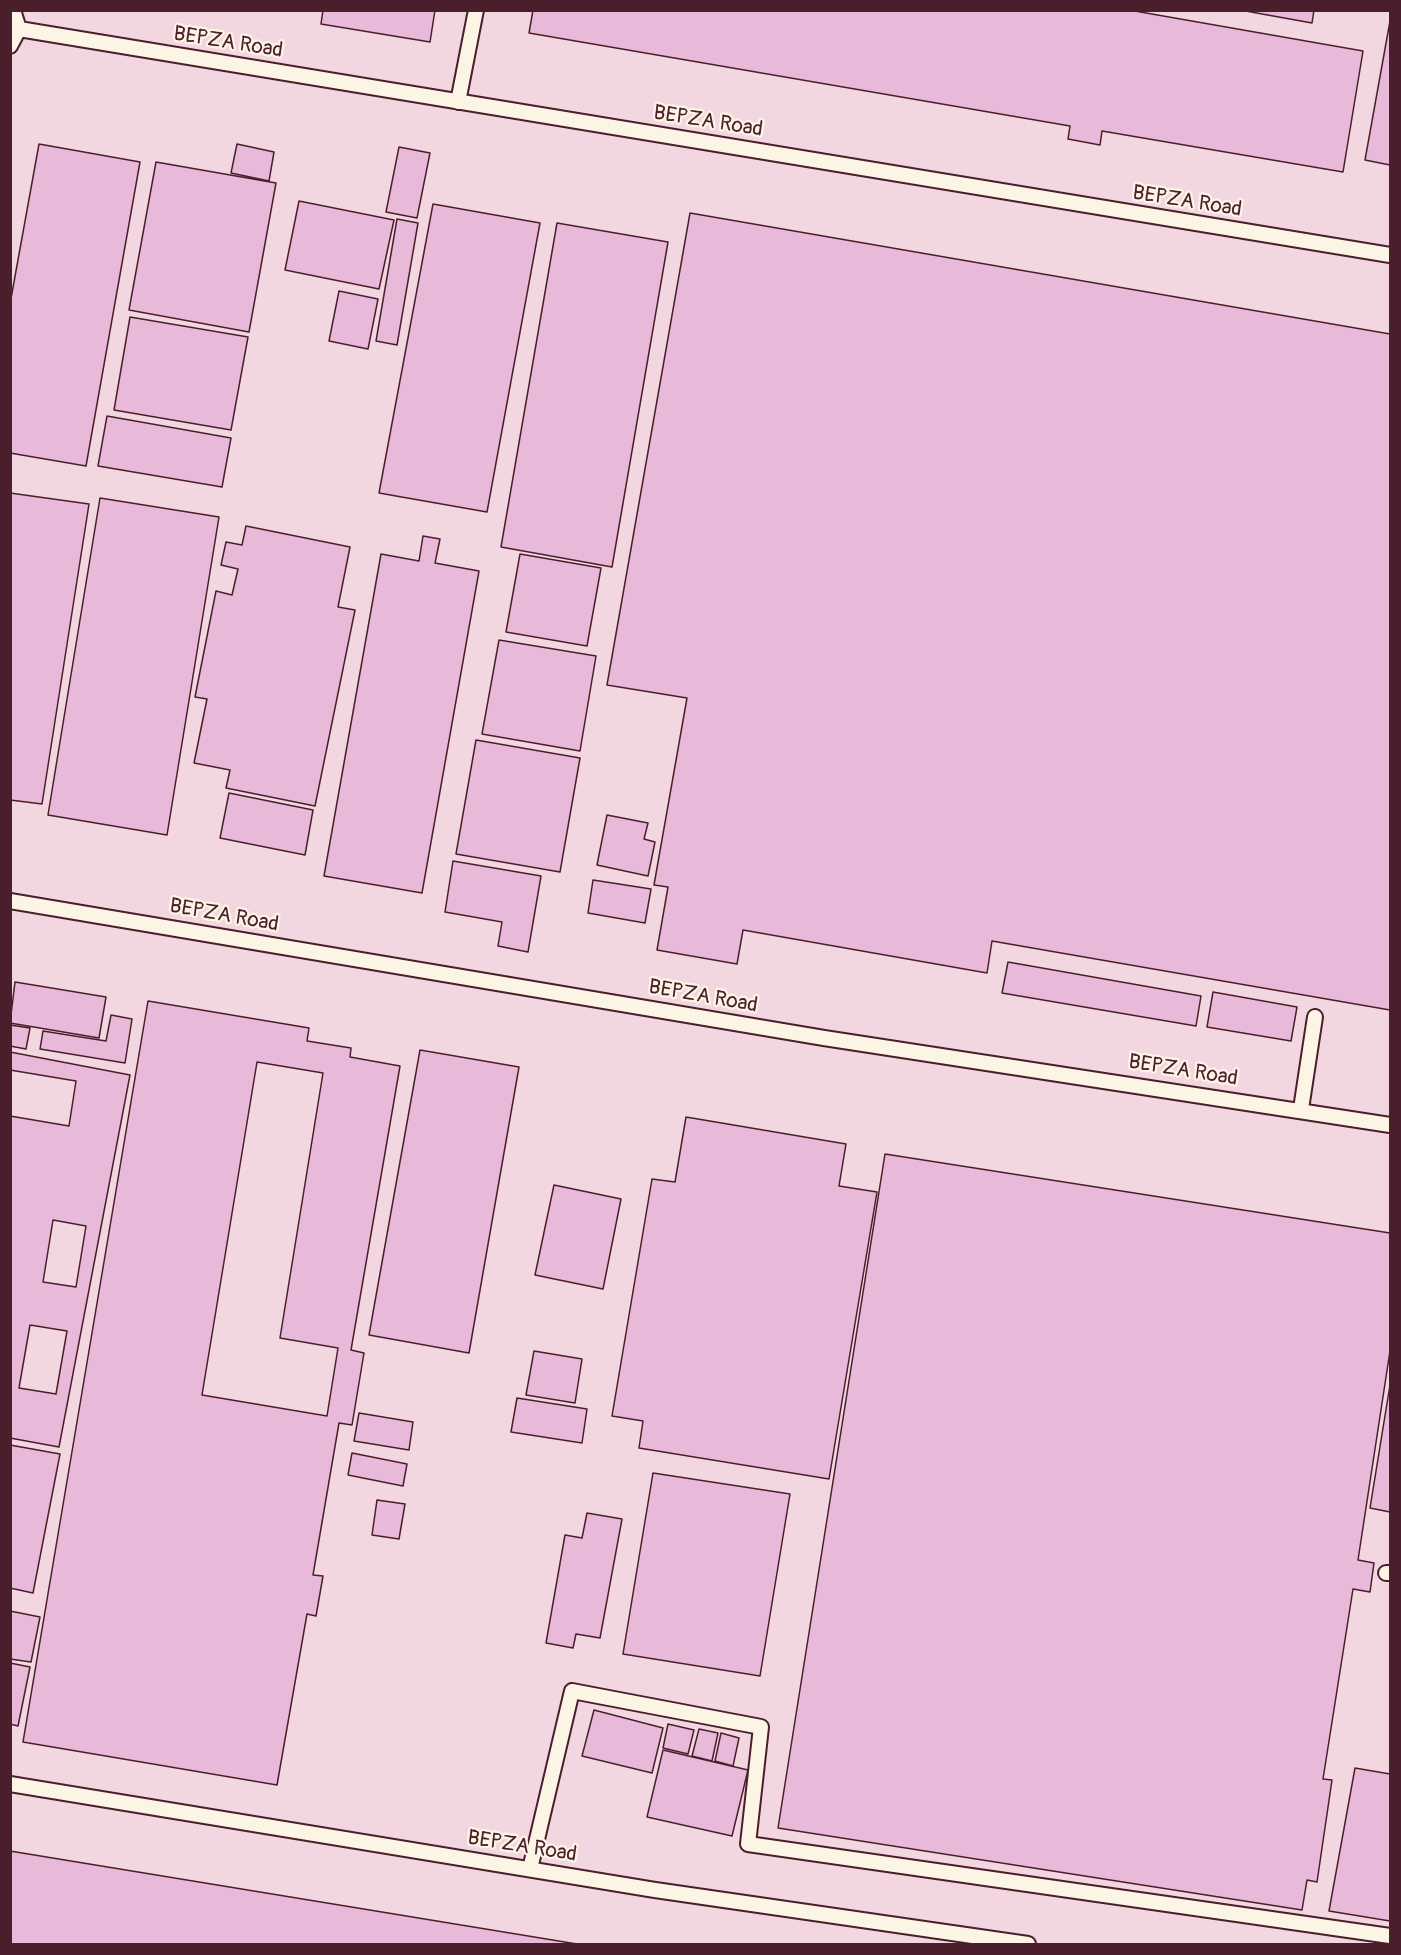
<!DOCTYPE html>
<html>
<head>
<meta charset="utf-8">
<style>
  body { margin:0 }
  #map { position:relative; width:1401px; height:1955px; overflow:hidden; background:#f6e3e2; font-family:Pangolin,sans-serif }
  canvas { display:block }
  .frame { position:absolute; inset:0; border:12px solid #4a1f2b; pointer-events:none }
</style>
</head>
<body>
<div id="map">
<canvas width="1401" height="1955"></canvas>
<div class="frame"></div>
</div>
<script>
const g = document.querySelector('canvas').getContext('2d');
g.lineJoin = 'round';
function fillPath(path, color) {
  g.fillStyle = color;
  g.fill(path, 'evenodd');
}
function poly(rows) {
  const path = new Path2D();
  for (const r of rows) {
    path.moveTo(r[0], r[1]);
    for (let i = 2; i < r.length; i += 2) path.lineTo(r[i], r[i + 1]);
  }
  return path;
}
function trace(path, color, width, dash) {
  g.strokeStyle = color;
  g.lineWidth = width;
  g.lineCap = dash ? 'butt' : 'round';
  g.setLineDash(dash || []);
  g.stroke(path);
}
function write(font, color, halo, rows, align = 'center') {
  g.font = font + ' Pangolin,sans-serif';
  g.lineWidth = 4.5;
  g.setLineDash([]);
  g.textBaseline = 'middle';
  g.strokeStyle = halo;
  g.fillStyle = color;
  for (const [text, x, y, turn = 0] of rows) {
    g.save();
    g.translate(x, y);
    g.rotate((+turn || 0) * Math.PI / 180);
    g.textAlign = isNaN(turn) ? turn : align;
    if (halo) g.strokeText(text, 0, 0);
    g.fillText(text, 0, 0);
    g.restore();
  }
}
fillPath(poly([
  [11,11,1390,11,1390,1944,11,1944]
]), '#f2d6e0');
const building = poly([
  [323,10,435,10,430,42,321,24,323,10],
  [533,10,1129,10,1363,51,1343,172,1102,131,1100,145,1068,139,1070,126,529,33,533,10],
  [1240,10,1314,10,1312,23,1240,10],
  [1390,21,1390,165,1365,160,1390,21],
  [39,144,140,162,86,466,10,453,10,304,39,144],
  [237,144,274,152,269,181,231,173,237,144],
  [399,147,430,153,417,218,386,212,399,147],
  [156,162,276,183,249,332,129,310,156,162],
  [299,201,394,220,379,289,285,270,299,201],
  [433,204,540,223,487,512,379,493,433,204],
  [690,213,1390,334,1390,1010,992,941,987,973,743,930,737,964,657,950,668,887,654,885,687,698,607,685,690,213],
  [397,219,418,223,397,345,376,341,397,219],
  [557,223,668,242,612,567,501,547,557,223],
  [339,291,378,299,368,349,329,341,339,291],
  [130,317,248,337,231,430,114,410,130,317],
  [107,416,231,438,222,487,98,466,107,416],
  [10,493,89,504,42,804,10,800,10,493],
  [100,498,219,517,167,835,48,815,100,498],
  [246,526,350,547,338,607,355,610,315,806,226,788,230,770,194,763,207,699,195,697,216,591,232,595,238,569,221,565,226,542,242,545,246,526],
  [423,536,440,539,435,563,479,571,422,893,324,876,381,554,419,561,423,536],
  [520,554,601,568,587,646,506,632,520,554],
  [499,640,596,656,580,751,482,734,499,640],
  [476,740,580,758,560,872,456,854,476,740],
  [229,793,313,810,305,855,220,838,229,793],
  [607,815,648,823,644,839,655,842,648,876,597,865,607,815],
  [453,861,541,876,528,952,498,946,502,922,445,912,453,861],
  [593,880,651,889,645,923,588,913,593,880],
  [1008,962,1201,996,1196,1026,1002,993,1008,962],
  [15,982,106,997,99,1038,10,1023,15,982],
  [1213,992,1297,1007,1291,1041,1207,1027,1213,992],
  [148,1001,309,1028,307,1041,351,1048,350,1057,400,1066,351,1350,364,1353,352,1425,339,1423,313,1575,323,1576,316,1616,307,1614,277,1785,23,1742,148,1001],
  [111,1015,132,1019,125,1063,40,1049,43,1031,106,1041,111,1015],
  [10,1025,30,1028,26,1049,10,1046,10,1025],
  [420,1050,519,1067,469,1353,369,1335,420,1050],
  [10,1052,130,1075,59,1447,10,1438,10,1052],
  [257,1062,323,1073,280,1338,338,1348,327,1416,202,1395,257,1062],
  [10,1070,76,1081,69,1126,10,1116,10,1070],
  [686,1117,846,1144,839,1186,877,1192,829,1479,639,1448,643,1421,612,1416,652,1179,675,1182,686,1117],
  [885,1154,1390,1233,1390,1351,1358,1560,1374,1563,1370,1592,1353,1589,1323,1779,1332,1780,1317,1882,1307,1880,1302,1910,778,1828,885,1154],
  [554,1185,621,1199,603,1289,535,1275,554,1185],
  [53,1220,86,1226,76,1287,43,1282,53,1220],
  [30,1325,67,1331,56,1394,19,1388,30,1325],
  [534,1351,582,1359,575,1403,526,1395,534,1351],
  [1390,1385,1390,1512,1370,1508,1390,1385],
  [517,1398,587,1409,582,1443,511,1432,517,1398],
  [359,1413,413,1422,409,1450,354,1441,359,1413],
  [10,1445,60,1454,33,1593,10,1588,10,1445],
  [352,1453,407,1464,403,1486,348,1475,352,1453],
  [653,1473,790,1494,760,1676,623,1654,653,1473],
  [377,1500,405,1504,399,1539,372,1535,377,1500],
  [587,1513,622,1519,600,1638,576,1634,573,1648,546,1643,565,1535,582,1538,587,1513],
  [10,1611,40,1617,31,1662,10,1659,10,1611],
  [10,1663,30,1667,18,1726,10,1724,10,1663],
  [594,1710,663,1728,652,1773,582,1756,594,1710],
  [668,1724,694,1730,688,1754,663,1748,668,1724],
  [699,1729,718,1733,712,1761,692,1756,699,1729],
  [721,1733,739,1738,733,1766,715,1761,721,1733],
  [663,1750,748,1770,732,1836,647,1817,663,1750],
  [1355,1768,1390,1774,1390,1921,1329,1911,1355,1768],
  [10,1851,577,1944,10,1944,10,1851]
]);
fillPath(building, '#e9b9da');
trace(building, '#4a1f2b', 1.5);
const lane = poly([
  [19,29,1390,255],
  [10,46,19,29,13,10],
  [458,102,476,10],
  [10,901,824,1038,1390,1125],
  [1301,1109,1315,1017],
  [1386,1573,1390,1573],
  [10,1784,655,1890,1028,1944],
  [530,1869,572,1691,761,1727,748,1844,1390,1936]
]);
trace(lane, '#4a1f2b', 18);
trace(lane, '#fcf5e5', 14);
write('21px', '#4a1f2b', '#fcf5e5', [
  ["BEPZA Road",228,43,9],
  ["BEPZA Road",708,122,9],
  ["BEPZA Road",1187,202,9],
  ["BEPZA Road",224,916,10],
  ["BEPZA Road",703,997,10],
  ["BEPZA Road",1183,1071,9],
  ["BEPZA Road",522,1847,9]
]);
</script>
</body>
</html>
